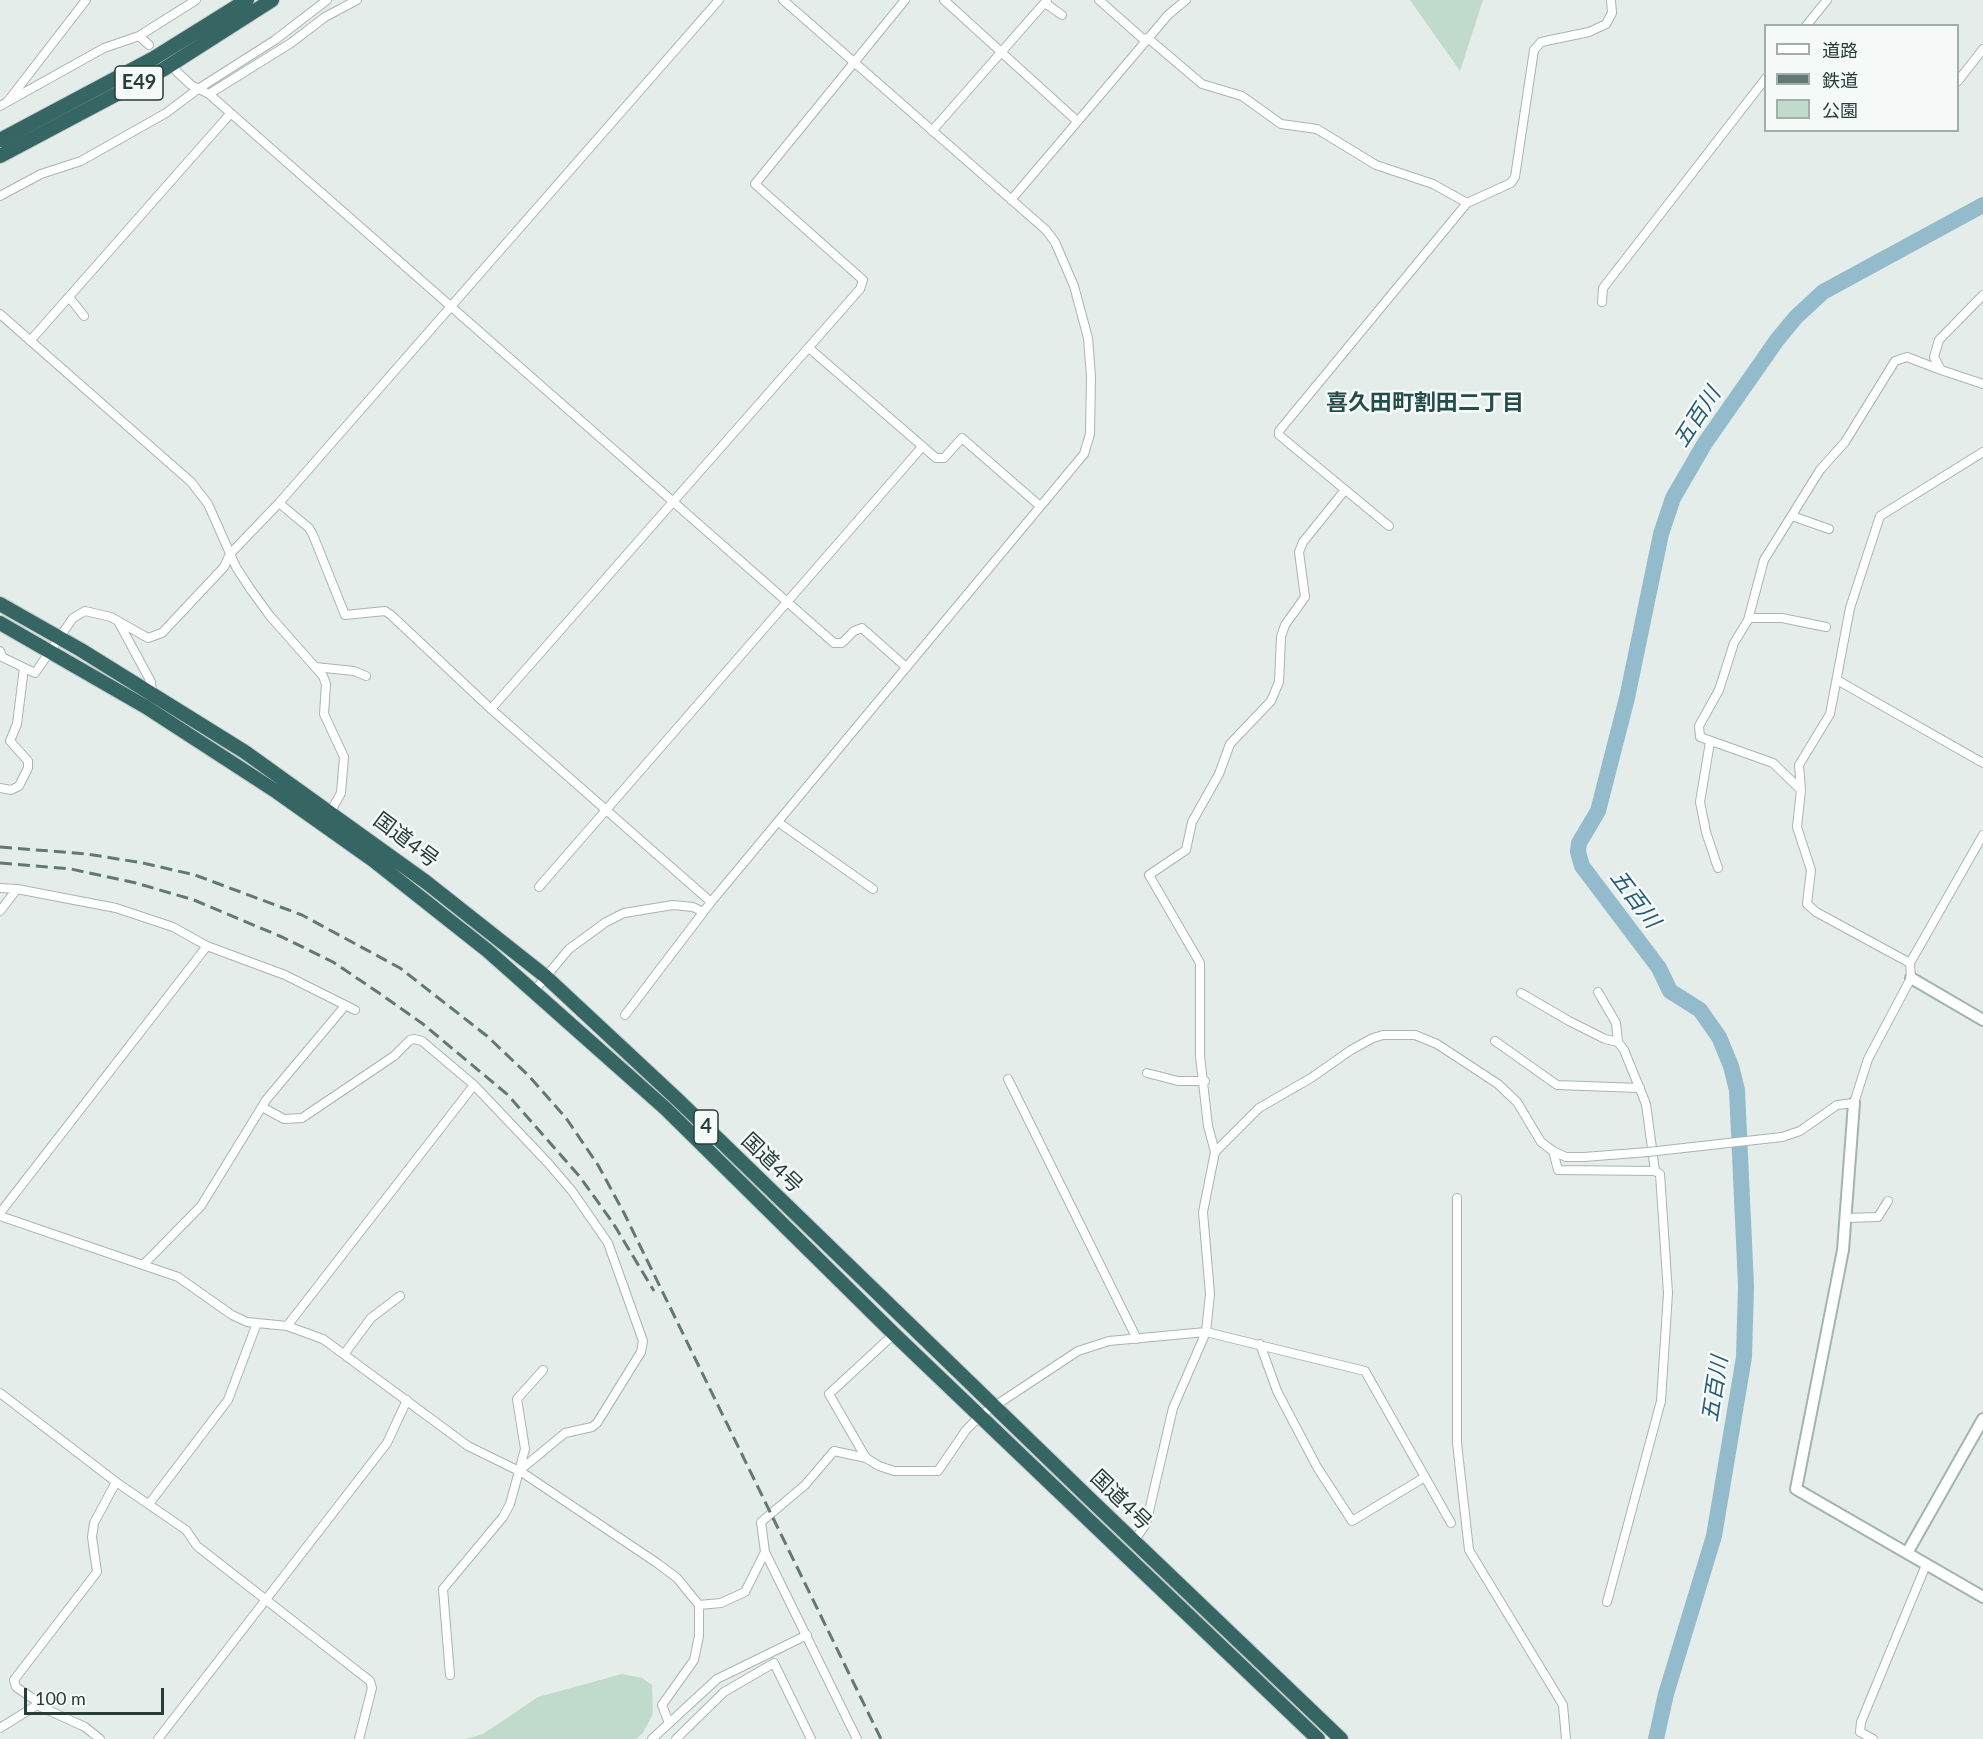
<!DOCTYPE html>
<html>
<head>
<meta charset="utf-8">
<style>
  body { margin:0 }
  #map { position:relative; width:1983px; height:1739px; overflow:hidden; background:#e5edea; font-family:Lato,"Noto Sans JP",sans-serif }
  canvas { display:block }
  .legend { position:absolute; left:1764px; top:24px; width:195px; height:108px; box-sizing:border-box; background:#f5f9f8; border:2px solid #a2aeac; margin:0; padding:8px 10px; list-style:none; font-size:18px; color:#263d3a }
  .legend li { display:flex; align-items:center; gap:12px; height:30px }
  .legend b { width:30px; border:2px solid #a2aeac }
  .scale { position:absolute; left:24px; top:1688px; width:140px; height:27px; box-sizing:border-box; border:3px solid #263d3a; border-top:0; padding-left:8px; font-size:18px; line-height:21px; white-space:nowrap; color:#263d3a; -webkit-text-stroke:4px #f5f9f8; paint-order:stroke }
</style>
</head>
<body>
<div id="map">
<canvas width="1983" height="1739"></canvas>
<ul class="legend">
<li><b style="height:8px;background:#fff"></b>道路</li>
<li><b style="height:8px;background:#617875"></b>鉄道</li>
<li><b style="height:16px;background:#c0dbcb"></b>公園</li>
</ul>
<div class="scale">100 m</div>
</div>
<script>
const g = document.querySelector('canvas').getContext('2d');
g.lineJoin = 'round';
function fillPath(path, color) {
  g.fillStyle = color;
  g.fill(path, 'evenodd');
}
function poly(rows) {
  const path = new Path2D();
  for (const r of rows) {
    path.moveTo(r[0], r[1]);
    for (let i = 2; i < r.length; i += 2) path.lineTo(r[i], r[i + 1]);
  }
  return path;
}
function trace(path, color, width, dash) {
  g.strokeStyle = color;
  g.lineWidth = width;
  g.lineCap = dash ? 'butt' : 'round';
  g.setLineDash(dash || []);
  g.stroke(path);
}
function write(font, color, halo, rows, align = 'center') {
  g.font = font + ' Lato,"Noto Sans JP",sans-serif';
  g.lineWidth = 5;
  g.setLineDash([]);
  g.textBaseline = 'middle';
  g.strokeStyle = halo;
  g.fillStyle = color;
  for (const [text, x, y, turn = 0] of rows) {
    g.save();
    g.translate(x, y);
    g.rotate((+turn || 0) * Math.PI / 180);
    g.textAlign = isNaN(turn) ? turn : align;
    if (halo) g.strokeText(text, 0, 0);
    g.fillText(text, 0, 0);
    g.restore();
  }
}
fillPath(poly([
  [1410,0,1483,0,1460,71],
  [622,1674,642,1678,652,1685,653,1714,643,1733,636,1739,466,1739,483,1734,538,1697]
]), '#c0dbcb');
trace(poly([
  [1656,1739,1666,1694,1714,1536,1744,1357,1746,1286,1737,1090,1731,1066,1719,1037,1700,1010,1670,991,1659,968,1582,866,1578,852,1579,843,1598,811,1627,698,1661,534,1673,498,1705,443,1777,340,1796,317,1823,292,1983,205]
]), '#93bbcc', 16);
const street = poly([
  [944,0,1077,121],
  [1099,0,1142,38,1149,39,1202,84,1242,96,1281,124,1317,129,1376,165,1433,184,1467,203],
  [1045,3,1062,15],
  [1806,26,1827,0],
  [139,36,149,45],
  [177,72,191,85,209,94,834,643,842,643,854,631,862,628,906,667],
  [1958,81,1983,49],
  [209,94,291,43,325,17,357,0],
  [8,101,86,0],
  [0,106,104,48,139,36,196,0],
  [932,131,1047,0],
  [0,196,41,174,81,161,166,113,198,89,275,40,327,0],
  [1011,200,1168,15,1186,0],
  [1983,295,1939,340,1934,357,1941,370,1983,384],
  [69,297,84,316],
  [1602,302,1603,288,1766,78],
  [0,314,191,482,208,504,236,567,251,590,270,616,323,676,326,684,324,714,344,757,341,793,331,811],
  [30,341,230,114],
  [809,348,936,458,944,458,962,438,1040,506],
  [279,503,309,528,313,535,345,615,385,611,391,615,491,709,711,902],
  [1792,516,1829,529],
  [1389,526,1279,435,1279,431,1467,203,1511,183,1515,177,1534,50,1541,42,1589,32,1606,24,1612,13,1611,0],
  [1749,618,1782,618,1826,627],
  [118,621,151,682,152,692],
  [0,651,2,657,35,673,73,618,85,611,111,617,148,638,162,633,224,567,230,554,279,503,719,0],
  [315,667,354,671,366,676],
  [1837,680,1983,763],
  [491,709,860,289,863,280,755,184,905,0],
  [1710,742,1700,802,1706,832,1718,868],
  [0,788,11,790,19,786,28,768,28,761,10,741,17,724,24,668],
  [1801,790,1773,763,1700,737,1699,726,1719,690,1734,643,1748,620,1764,560,1820,470,1845,442,1895,361,1907,357,1941,370],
  [778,822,873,889],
  [539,887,922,447],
  [0,888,17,889],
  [0,911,17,889,116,908,173,927,207,946,0,1213],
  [207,946,285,975,355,1010],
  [1910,963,1816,912,1807,904,1811,870,1797,827,1801,790,1799,765,1830,714,1850,608,1880,516,1983,452],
  [534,991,569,949,606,922,624,913,673,905,693,907,703,912],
  [1598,992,1616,1023,1618,1042],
  [1521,993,1569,1021,1605,1039,1618,1042,1624,1050,1646,1104,1655,1171],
  [625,1015,711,902,1084,454,1090,434,1091,377,1088,338,1074,286,1055,242,1046,230,783,0],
  [1495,1041,1557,1085,1640,1088],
  [1147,1073,1178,1081,1205,1081],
  [1008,1079,1137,1339],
  [474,1085,548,1163,572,1191,608,1243,643,1341,641,1352,597,1423,592,1427,565,1433,519,1471],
  [262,1107,284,1119,302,1118,394,1056,410,1040,414,1039,422,1041,474,1085,287,1326],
  [1782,1137,1800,1131,1837,1105,1854,1103,1868,1059,1911,978,1910,963,1983,835],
  [1553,1151,1558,1170,1655,1171,1660,1174,1668,1293,1661,1401,1607,1602],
  [1215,1152,1208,1126,1200,1056,1200,963,1149,875,1186,850,1192,822,1219,774,1230,744,1271,701,1279,682,1281,637,1285,625,1305,597,1299,552,1303,542,1345,490],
  [1457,1198,1457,1443,1469,1550,1563,1705,1566,1739],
  [0,1216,178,1277,232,1315,247,1322,287,1326,323,1339,468,1446,523,1473,657,1563,677,1578,699,1605,721,1603,745,1592,765,1552,761,1522,805,1485,834,1451,866,1458,879,1466,894,1471,938,1471,966,1430,981,1415,1078,1351,1109,1341,1206,1332,1365,1371,1451,1523],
  [1846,1218,1878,1217,1888,1201],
  [144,1264,201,1206,266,1100,344,1007],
  [1260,1344,1277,1391,1317,1467,1352,1521,1425,1477],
  [345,1353,371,1318,400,1296],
  [0,1393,116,1482,186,1530,197,1546,370,1681,372,1688,359,1739],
  [866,1458,829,1394,894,1334],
  [149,1504,228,1400,257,1323],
  [1134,1541,1146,1524,1173,1408,1206,1332,1210,1294,1203,1212,1215,1152,1259,1108,1311,1078,1351,1050,1373,1038,1383,1035,1415,1035,1437,1044,1498,1084,1517,1102,1541,1142,1553,1151,1566,1157,1584,1157,1648,1152],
  [765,1552,857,1739],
  [450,1675,443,1589,503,1517,510,1504,525,1449,517,1399,543,1370],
  [37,1705,35,1700,16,1687,14,1680,97,1572,92,1537,94,1523,116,1482],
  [669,1723,662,1705,694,1660,699,1636,699,1605],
  [0,1728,37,1705,85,1727,100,1739],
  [158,1739,387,1443,407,1400],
  [652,1739,717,1679,807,1635],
  [676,1739,724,1692,774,1663,811,1739],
  [1873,1739,1860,1732,1861,1722,1926,1565]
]);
const secondary = poly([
  [1911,978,1983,1020],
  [1854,1103,1843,1250,1796,1489,1983,1597],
  [1907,1553,1983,1419]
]);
const highway = poly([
  [0,140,154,58,247,0],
  [0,156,164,69,272,0],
  [0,604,81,650,245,752,426,882,545,976,677,1099,1091,1500,1341,1739],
  [0,623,146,707,277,792,373,860,488,951,666,1109,894,1334,1318,1739]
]);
trace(street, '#a8b5b2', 10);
trace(secondary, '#a1b4b0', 14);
trace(highway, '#c2c9c8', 16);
trace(street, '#fff', 8);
trace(secondary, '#fff', 10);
trace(highway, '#356663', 14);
trace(poly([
  [0,847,87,854,143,863,195,875,302,915,400,968,487,1036,529,1076,566,1118,598,1165,624,1213,881,1739],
  [0,863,71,869,136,883,194,900,282,937,333,962,379,993,423,1024,508,1095,580,1177,613,1223,654,1291]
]), '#617875', 3, [12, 6]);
const streetBridge = poly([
  [1648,1152,1782,1137]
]);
trace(streetBridge, '#a8b5b2', 10, []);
trace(streetBridge, '#fff', 8);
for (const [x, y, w] of [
  [139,83,48],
  [706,1127,24]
]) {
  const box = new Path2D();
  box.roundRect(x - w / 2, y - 17, w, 34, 4.5);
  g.fillStyle = '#f5f9f8';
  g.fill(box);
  trace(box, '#263d3a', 1.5);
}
write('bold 20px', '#263d3a', null, [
  ["E49",139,83],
  ["4",706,1127]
]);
write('21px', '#263d3a', '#f5f9f8', [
  ["国道4号",406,840,37],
  ["国道4号",772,1163,44],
  ["国道4号",1121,1500,44]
]);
write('bold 22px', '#244d49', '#f5f9f8', [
  ["喜久田町割田二丁目",1425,403]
]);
write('italic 22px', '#265b73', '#f5f9f8', [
  ["五百川",1697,417,-57],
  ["五百川",1635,899,53],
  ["五百川",1715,1389,-81]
]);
</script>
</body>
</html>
